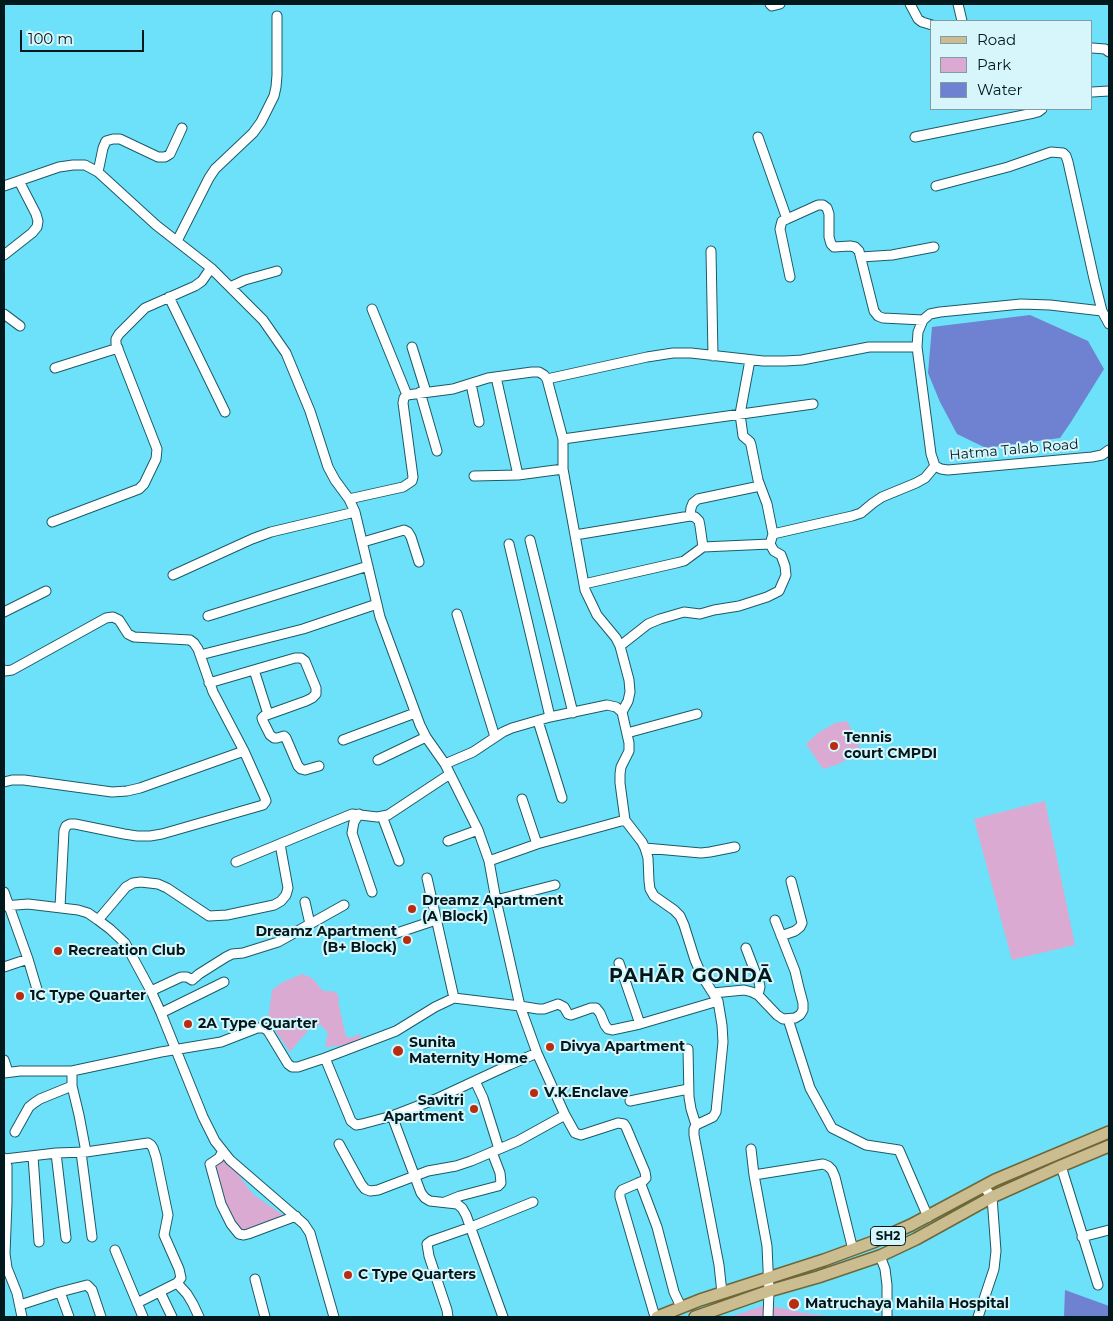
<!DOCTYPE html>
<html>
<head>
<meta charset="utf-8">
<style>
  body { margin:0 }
  #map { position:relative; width:1113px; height:1321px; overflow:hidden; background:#6de1f9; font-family:Montserrat,sans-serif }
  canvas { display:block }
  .frame { position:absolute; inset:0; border:5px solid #01181d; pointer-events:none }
  .legend { position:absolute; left:930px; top:20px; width:162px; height:90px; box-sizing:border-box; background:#d7f6fc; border:1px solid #819da3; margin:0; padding:6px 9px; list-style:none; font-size:15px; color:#01181d }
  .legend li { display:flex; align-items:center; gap:10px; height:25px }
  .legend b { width:25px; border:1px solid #819da3 }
  .scale { position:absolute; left:20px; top:30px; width:124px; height:22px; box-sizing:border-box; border:2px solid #01181d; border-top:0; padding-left:6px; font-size:15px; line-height:18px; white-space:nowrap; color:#01181d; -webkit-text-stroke:4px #d7f6fc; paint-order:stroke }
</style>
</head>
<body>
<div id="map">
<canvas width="1113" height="1321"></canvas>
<div class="frame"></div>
<ul class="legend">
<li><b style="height:6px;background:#cbbd90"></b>Road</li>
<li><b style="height:14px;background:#dbaad2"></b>Park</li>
<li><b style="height:14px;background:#6f81d1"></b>Water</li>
</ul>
<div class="scale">100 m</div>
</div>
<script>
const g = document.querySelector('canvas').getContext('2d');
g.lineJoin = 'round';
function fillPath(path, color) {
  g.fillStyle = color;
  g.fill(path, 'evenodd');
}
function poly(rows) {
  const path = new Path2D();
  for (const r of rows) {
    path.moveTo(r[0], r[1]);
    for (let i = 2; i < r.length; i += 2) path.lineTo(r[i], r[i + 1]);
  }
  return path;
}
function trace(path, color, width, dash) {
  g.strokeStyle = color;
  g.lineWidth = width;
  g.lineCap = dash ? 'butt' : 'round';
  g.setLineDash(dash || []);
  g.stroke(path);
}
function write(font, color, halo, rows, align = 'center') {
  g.font = font + ' Montserrat,sans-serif';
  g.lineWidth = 4;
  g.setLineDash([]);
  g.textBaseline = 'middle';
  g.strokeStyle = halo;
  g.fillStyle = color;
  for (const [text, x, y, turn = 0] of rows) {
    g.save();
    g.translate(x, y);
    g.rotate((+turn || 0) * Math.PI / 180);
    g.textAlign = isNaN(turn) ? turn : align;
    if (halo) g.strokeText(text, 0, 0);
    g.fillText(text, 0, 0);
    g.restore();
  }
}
fillPath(poly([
  [847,721,859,744,859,753,839,764,823,769,806,744,818,733,835,723],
  [1045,801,1075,945,1012,960,974,819],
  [302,974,312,978,323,991,332,991,338,994,339,1006,346,1036,350,1038,360,1034,363,1044,325,1047,328,1033,321,1025,311,1027,290,1052,268,1020,272,990,283,982],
  [223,1158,237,1173,253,1194,287,1218,246,1233,237,1226,224,1202,213,1165],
  [766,1305,805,1313,835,1317,732,1317,732,1316]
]), '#dbaad2');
fillPath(poly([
  [1030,315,1088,341,1104,369,1071,422,1060,438,986,448,957,434,940,402,928,373,932,327],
  [1065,1290,1109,1306,1109,1317,1064,1317]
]), '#6f81d1');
const minor = poly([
  [770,4,772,6,780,4],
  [910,4,918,19,922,22,932,25],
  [958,4,962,21],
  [1092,48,1105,49,1109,52],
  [1092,92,1109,91],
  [758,137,787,219,818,205,823,205,827,208,829,214,829,237,831,244,834,247,850,246,855,247,859,251,874,311,878,316,883,318,923,320],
  [915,137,1034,113,1038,112,1042,109],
  [98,172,103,148,106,141,113,139,120,139,158,157,165,157,170,154,182,128],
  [4,186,59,167,73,165,85,165,98,172,156,225,211,268,263,320,286,353,310,411,328,467,335,480,349,499,355,512,380,617,420,725,426,737,445,764,478,830,489,861,496,900,520,1006,538,1009,544,1009,558,1004,564,1007,568,1014,571,1015,591,1008,596,1008,600,1013,605,1025,608,1029,612,1030,640,1024,718,1001],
  [936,186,1008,167,1051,152,1063,153,1066,156,1068,162,1094,279,1102,311],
  [787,219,782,221,780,229,790,277],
  [177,241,209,178,215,169,253,133,261,122,274,96,276,87,277,75,277,16],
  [711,251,713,356],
  [4,255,32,233,37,227,38,221,36,214,19,181],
  [861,257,892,255,934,247],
  [230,287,245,280,277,271],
  [169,297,225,412],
  [372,309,407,395],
  [4,314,20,326],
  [1109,324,1102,311,1050,305,1021,304,940,312,930,314,923,320,918,332,917,347,931,454,935,466,941,469,948,470,1092,457,1102,455,1109,450],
  [412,347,426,392],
  [750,360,740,414,743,436,750,442,751,445,758,480,767,504,773,534],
  [55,368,118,348],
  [496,377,518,475],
  [547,379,647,357,673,353,691,353,763,361,785,361,802,360,869,347,917,347],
  [471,384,479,422],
  [420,392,437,451],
  [563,439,813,404],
  [474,476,518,475,563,469],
  [349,499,403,487,412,481,413,477,403,403,404,398,407,395,453,389,488,378,532,372,539,372,544,375,547,379,563,439,563,469,585,590,597,615,616,638,620,646,629,680,630,692,628,701,622,712],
  [690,516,691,508,693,503,698,499,760,486],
  [52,522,139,489,144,484,156,459,157,449,116,344,116,339,119,334,145,308,195,286,202,281,211,268],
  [575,535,690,516,695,517,699,521,700,526,703,547],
  [530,540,573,713],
  [363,542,404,530,408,532,411,537,419,562],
  [509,544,550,717],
  [173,575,252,539,271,532,355,512],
  [584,584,676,563,684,561,703,547,770,544],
  [4,612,46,591],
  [457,614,495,737],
  [208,616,368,566],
  [620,646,648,624,660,619,684,612,700,614,714,610,739,606,767,597,779,591,786,575,785,566,781,555,774,551,770,544,773,534,852,516,861,513,873,503,882,497,916,483,925,478,935,466],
  [200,655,303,629,377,604],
  [4,670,5,671,12,670,106,618,113,617,119,620,128,634,134,637,190,640,194,643,198,649,213,692,244,751,265,798,266,801,263,805,162,834,150,836,137,836,124,834,75,824,70,824,66,826,64,831,60,907],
  [254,670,268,714],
  [209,683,295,658,301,658,305,661,316,688,316,694,312,698,306,701,264,716,262,718,263,721,270,735,274,738,277,738,284,736,286,738,298,766,301,769,305,770,319,766],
  [538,721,562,798],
  [627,733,697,714],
  [343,740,415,713],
  [378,760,426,737],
  [445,764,473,752,503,732,512,728,550,717,607,705,616,707,622,712,629,743,629,751,621,767,620,774,620,783,625,820,642,842,645,848,701,853,710,852,735,847],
  [4,782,12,780,24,780,112,792,127,791,140,788,244,751],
  [522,799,537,844],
  [359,814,354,822,352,833,372,892],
  [382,816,399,861],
  [448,841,478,830],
  [645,848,648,858,649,881,650,889,654,896,674,910,680,916,684,925,695,960,702,976,718,1001,722,1025,723,1042,716,1112,713,1117,696,1125,694,1129,694,1135,719,1265,722,1293],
  [489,861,537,844,625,820],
  [236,862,352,814,377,817,388,815,450,774],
  [427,878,454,998],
  [4,892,28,959,39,996],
  [496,900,555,885],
  [305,902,310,924],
  [4,906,28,904,78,910,88,913,98,920,110,929,125,943,151,991,161,1013,203,1117,215,1141,230,1160,304,1224,310,1233,334,1317],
  [98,920,126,887,133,883,141,882,158,884,167,888,209,916,227,915,274,905,281,901,286,895,288,888,280,844],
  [397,933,436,920],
  [781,936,795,931,800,927,802,923,791,881],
  [746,948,759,982,760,987,758,995],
  [619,963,640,1024],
  [4,967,28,959],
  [151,991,181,977,187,977,192,980,199,974,226,957,232,954,243,953,278,942,344,905],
  [713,993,744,990,752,992,758,995,777,1015,783,1019,795,1018,800,1015,803,1010,803,1003,799,988,795,971,775,920],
  [161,1013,224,982],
  [788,1019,810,1088,832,1128,866,1145,899,1150,928,1217],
  [688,1049,689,1097,691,1109,696,1125],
  [4,1060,8,1072],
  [72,1071,72,1086,79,1115,86,1152,148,1143,151,1145,153,1148,156,1157,168,1215,164,1235,179,1269,181,1278,177,1283,137,1303],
  [4,1073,20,1071,72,1071,161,1052,221,1042,257,1028,264,1028,268,1031,288,1064,292,1067,298,1067,325,1058],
  [475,1081,483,1098,499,1149],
  [630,1101,688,1089],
  [392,1116,362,1124,356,1125,351,1121,325,1058,396,1031,435,1007,454,998,520,1006,537,1053,565,1115,575,1133,581,1135,618,1123,624,1124,626,1127,645,1172,646,1178,643,1181,622,1190,620,1193,620,1197,655,1317],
  [15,1132,29,1107,34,1103,40,1099,72,1086],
  [339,1144,361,1184,365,1189,370,1191,378,1190,428,1171,456,1166,471,1161,518,1141,565,1115],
  [751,1149,754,1175,767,1246,769,1291,768,1317],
  [223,1151,219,1158,210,1164,221,1204,231,1224,239,1234,244,1235,248,1234,296,1216],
  [81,1152,92,1237],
  [56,1153,66,1238],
  [33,1156,39,1242],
  [4,1158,7,1166,7,1202,5,1254,7,1268,17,1293,22,1317],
  [5,1159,56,1153,86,1152],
  [1061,1166,1098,1285],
  [754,1175,823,1164,828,1166,832,1170,835,1177,853,1250],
  [640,1182,657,1227,674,1292,681,1307],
  [445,1202,460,1196,498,1186,501,1183,500,1173,492,1152],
  [1082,1237,1109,1230],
  [115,1250,143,1317],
  [880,1256,885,1269,887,1285,887,1317],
  [255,1279,265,1317],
  [177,1283,187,1294,193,1304,199,1317],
  [60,1292,69,1317],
  [160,1292,172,1317],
  [20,1305,60,1292,87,1285,92,1290,101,1317],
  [448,1317,447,1310,429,1256,427,1244,431,1241,471,1227,533,1202],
  [503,1317,466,1215,462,1208,457,1204,430,1201,425,1198,421,1193,392,1116,436,1099,509,1065,537,1053],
  [978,1317,994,1269,996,1251,992,1197,984,1187]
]);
const major = poly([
  [657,1317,700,1300,824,1260,873,1242,911,1225,995,1180,1109,1132],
  [695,1317,769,1291,818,1277,880,1256,916,1239,992,1197,1061,1166,1109,1146]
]);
trace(minor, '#1b5b67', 11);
trace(major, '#6e6738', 14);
trace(minor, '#fff', 9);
trace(major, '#cbbd90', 11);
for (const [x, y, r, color] of [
  [834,746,5,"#b82c10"],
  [412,909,5,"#b82c10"],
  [407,940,5,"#b82c10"],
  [58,951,5,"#b82c10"],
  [20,996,5,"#b82c10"],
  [188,1024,5,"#b82c10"],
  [550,1047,5,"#b82c10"],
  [398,1051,6,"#b82c10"],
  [534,1093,5,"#b82c10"],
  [474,1109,5,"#b82c10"],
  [348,1275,5,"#b82c10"],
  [794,1304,6,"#b82c10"]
]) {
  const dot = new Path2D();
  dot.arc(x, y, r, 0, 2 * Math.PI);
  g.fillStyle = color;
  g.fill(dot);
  trace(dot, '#d7f6fc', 2);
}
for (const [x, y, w] of [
  [888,1236,35]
]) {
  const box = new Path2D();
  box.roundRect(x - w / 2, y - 9.5, w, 19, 4);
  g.fillStyle = '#d7f6fc';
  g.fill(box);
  trace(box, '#01181d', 1);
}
write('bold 12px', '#01181d', null, [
  ["SH2",888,1236]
]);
write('14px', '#01181d', '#d7f6fc', [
  ["Hatma Talab Road",1014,450,-5]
]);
write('bold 14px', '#01181d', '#d7f6fc', [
  ["Tennis",844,738],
  ["court CMPDI",844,754],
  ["Dreamz Apartment",422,901],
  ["(A Block)",422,917],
  ["Dreamz Apartment",397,932,"right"],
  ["(B+ Block)",397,948,"right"],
  ["Recreation Club",68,951],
  ["1C Type Quarter",30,996],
  ["2A Type Quarter",198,1024],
  ["Sunita",409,1043],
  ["Maternity Home",409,1059],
  ["Divya Apartment",560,1047],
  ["V.K.Enclave",544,1093],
  ["Savitri",464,1101,"right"],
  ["Apartment",464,1117,"right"],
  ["C Type Quarters",358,1275],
  ["Matruchaya Mahila Hospital",805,1304]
], 'left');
g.letterSpacing = '1px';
write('bold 19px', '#01181d', '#d7f6fc', [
  ["PAHĀR GONDĀ",691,976]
]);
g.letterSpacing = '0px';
</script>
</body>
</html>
